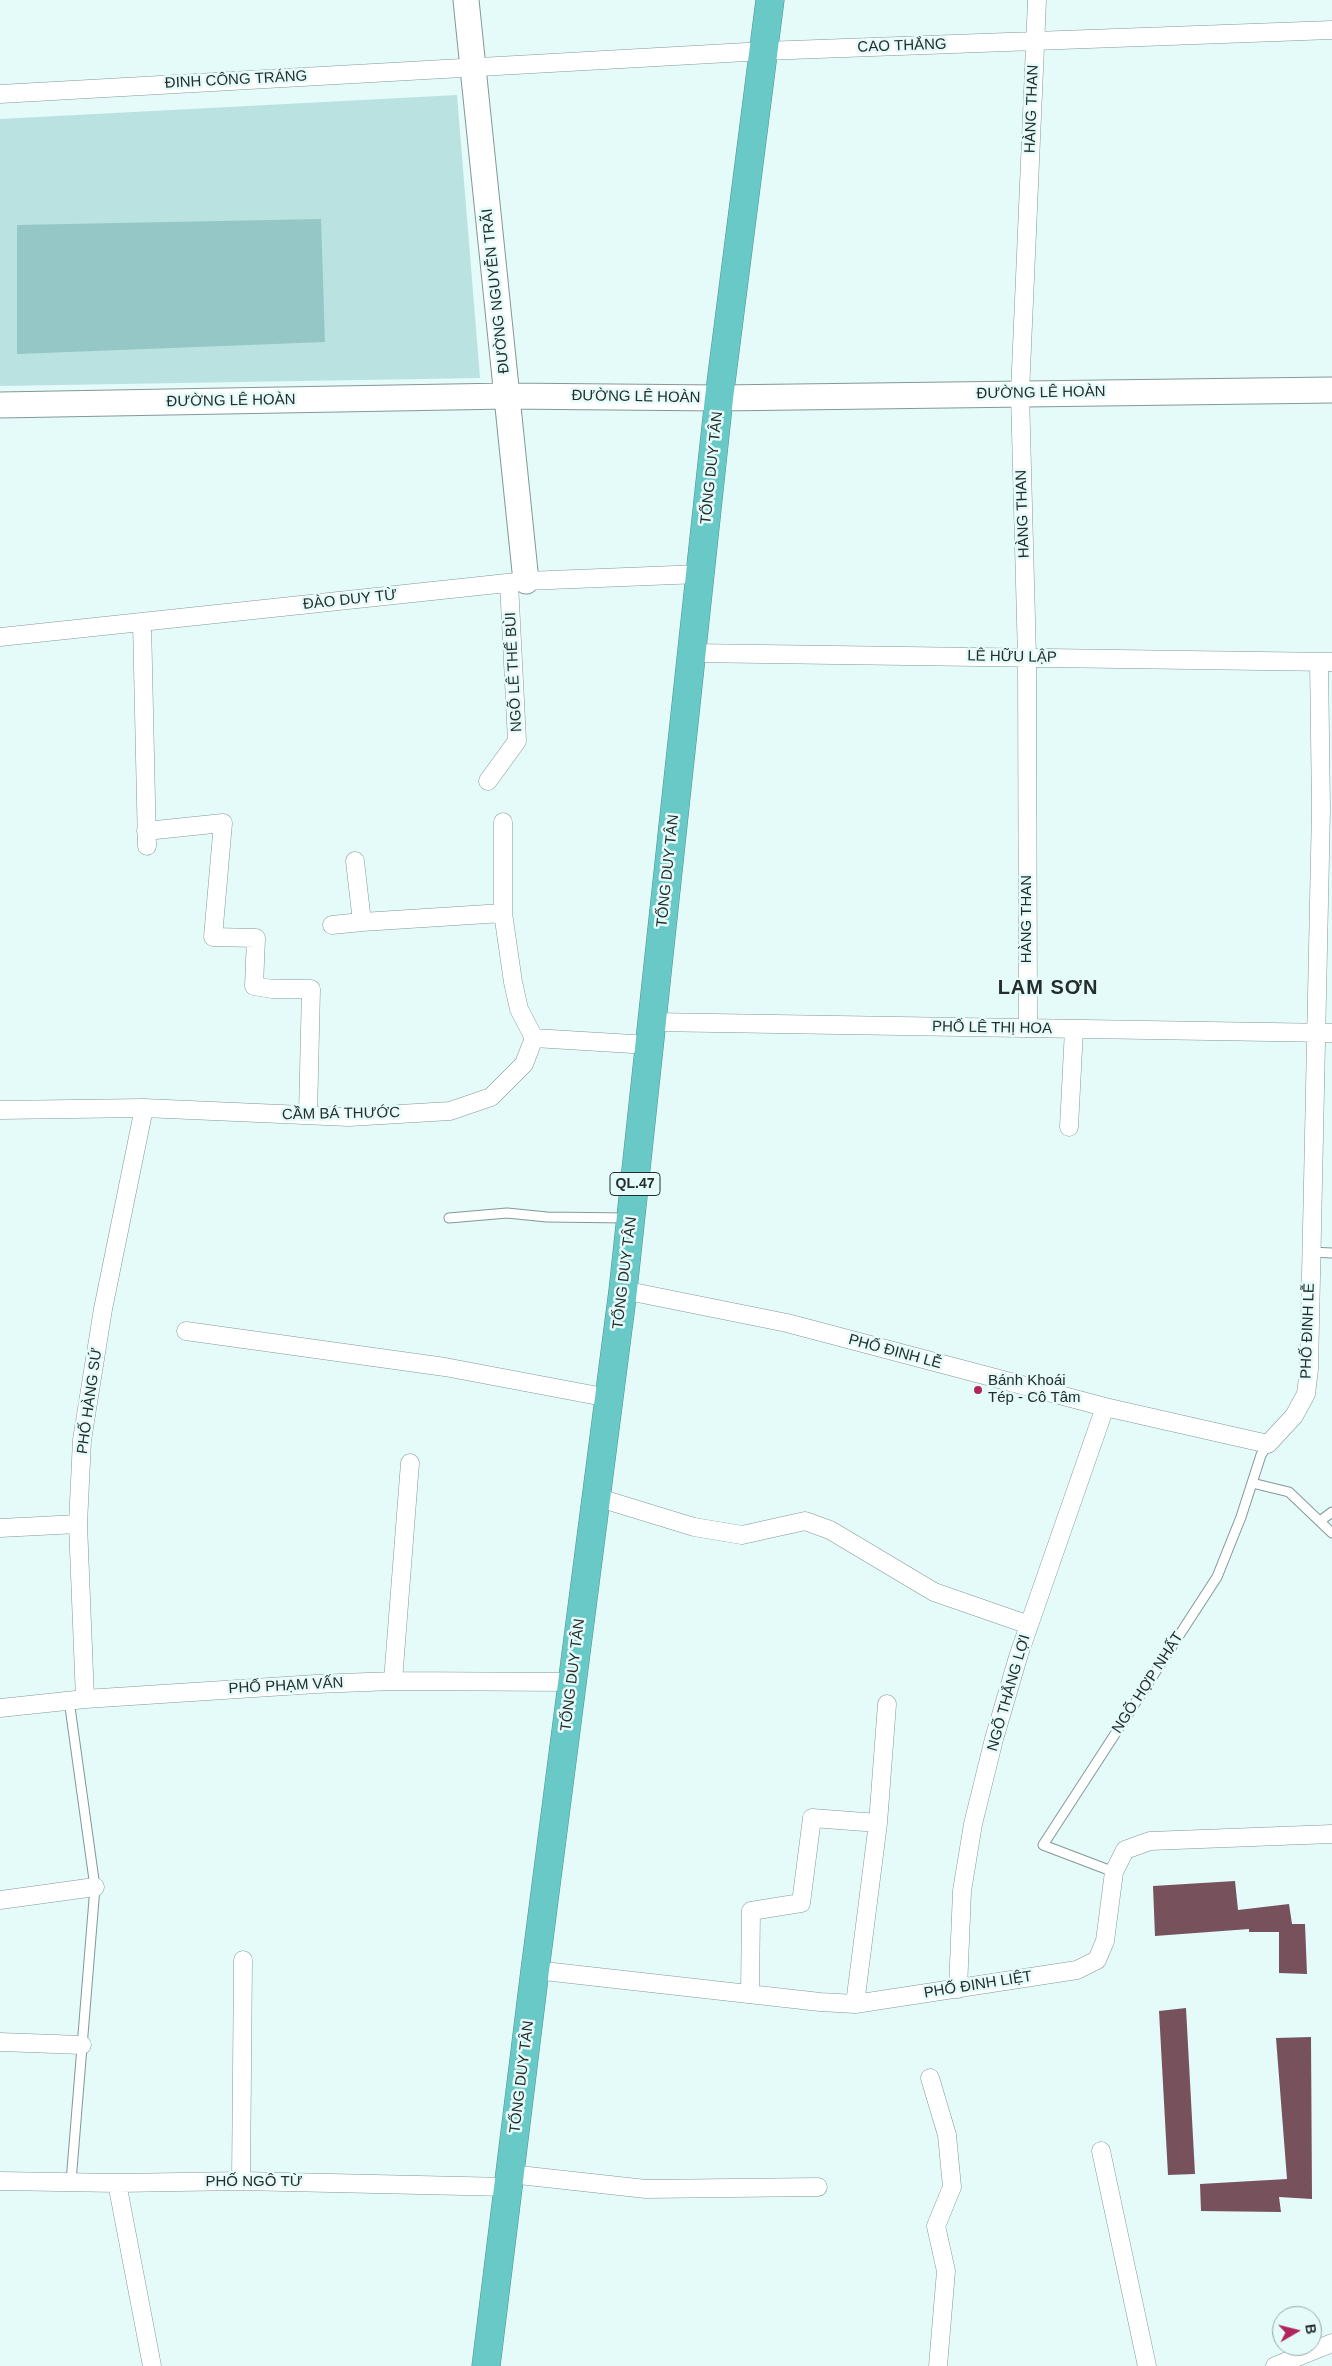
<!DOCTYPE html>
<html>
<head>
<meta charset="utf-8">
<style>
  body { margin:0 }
  #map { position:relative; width:1332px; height:2366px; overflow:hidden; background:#e4fbfa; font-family:Arial,sans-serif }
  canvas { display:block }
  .north { position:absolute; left:1272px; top:2306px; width:50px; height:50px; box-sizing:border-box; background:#e4fbfa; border:1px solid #97a9a8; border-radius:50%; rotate:82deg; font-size:14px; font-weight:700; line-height:20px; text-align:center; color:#242d2c }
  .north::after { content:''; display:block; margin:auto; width:18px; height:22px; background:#b2255c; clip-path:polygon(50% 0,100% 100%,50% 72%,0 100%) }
</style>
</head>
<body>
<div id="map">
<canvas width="1332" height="2366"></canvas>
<div class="north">B</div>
</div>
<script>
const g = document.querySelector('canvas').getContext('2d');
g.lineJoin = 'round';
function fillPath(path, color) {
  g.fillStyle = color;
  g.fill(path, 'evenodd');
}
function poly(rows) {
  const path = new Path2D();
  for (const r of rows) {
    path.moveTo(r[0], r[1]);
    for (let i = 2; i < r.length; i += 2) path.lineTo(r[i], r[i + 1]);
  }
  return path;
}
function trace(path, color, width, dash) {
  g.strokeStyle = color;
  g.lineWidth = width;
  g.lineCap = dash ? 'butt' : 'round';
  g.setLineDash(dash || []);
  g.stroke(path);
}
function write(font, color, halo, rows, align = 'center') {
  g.font = font + ' Arial,sans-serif';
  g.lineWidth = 5;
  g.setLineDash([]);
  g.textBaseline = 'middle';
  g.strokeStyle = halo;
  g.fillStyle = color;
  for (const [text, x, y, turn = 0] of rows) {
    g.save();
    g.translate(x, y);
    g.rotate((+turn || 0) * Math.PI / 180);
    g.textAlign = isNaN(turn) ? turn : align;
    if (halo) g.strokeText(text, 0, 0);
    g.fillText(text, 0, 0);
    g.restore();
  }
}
fillPath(poly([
  [457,95,480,378,0,386,0,119]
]), '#bae2e1');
fillPath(poly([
  [321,219,325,342,17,354,17,225]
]), '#94c7c5');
fillPath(poly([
  [1235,1881,1238,1910,1289,1904,1292,1924,1305,1924,1307,1974,1279,1973,1279,1932,1249,1932,1249,1929,1155,1936,1153,1886],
  [1186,2008,1195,2174,1168,2175,1159,2011],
  [1311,2037,1312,2199,1279,2197,1281,2212,1201,2211,1200,2184,1287,2179,1276,2038]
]), '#77515b');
const lane = poly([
  [449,1218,507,1213,547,1217,628,1218],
  [1311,1252,1332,1253],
  [1252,1483,1289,1492,1332,1533],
  [1320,1521,1332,1512],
  [69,1700,95,1887,71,2182],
  [1114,1872,1043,1845,1217,1577,1241,1517,1261,1455,1268,1444]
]);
const street = poly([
  [0,94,764,51,1332,30],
  [142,622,147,846],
  [0,637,526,581,700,574],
  [692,653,1332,662],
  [488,781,517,741,509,583],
  [503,822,503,913,513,982,519,1009,534,1038],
  [146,831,223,823,213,937,256,938,254,986,272,989,311,989,308,1115],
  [355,861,362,922,503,913],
  [332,925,362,922],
  [652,1022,1332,1033],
  [1028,1028,1027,658,1020,393,1037,0],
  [534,1038,649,1045],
  [0,1110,144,1108,349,1117,450,1111,491,1097,524,1064,534,1038],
  [1069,1127,1074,1029],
  [623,1290,787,1323,1105,1407,1268,1444,1294,1416,1306,1394,1309,1369,1321,809,1319,662],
  [186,1331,445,1367,609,1398],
  [596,1497,694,1527,742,1535,805,1521,830,1530,934,1592,1029,1625],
  [0,1528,78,1524],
  [393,1681,410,1463],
  [85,1699,78,1524,82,1440,103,1309,144,1108],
  [0,1708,85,1699,316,1684,393,1681,572,1682],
  [0,1900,95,1887],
  [535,1970,820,2002,855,2004,1077,1970,1097,1960,1105,1941,1114,1872,1125,1850,1150,1841,1332,1834],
  [958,1989,962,1891,973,1824,994,1739,1019,1654,1105,1407],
  [750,1992,751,1911,801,1903,812,1818,878,1823],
  [855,2004,878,1823,887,1704],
  [0,2042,82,2045],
  [930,2078,947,2135,952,2187,936,2226,946,2271,938,2366],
  [1101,2151,1147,2366],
  [510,2174,646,2189,818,2187],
  [0,2181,117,2183,241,2181,508,2187],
  [241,2181,243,1960],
  [117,2183,152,2366],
  [1275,2366,1332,2343]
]);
const secondary = poly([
  [466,0,526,581],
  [0,405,507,396,719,398,1332,390]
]);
const highway = poly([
  [486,2366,535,1970,623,1290,719,398,770,0]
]);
trace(lane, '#839897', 11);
trace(street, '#839897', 19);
trace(secondary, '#839897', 27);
trace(highway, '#509290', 29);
trace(lane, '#fff', 9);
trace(street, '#fff', 18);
trace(secondary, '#fff', 25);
trace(highway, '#68c9c6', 28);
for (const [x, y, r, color] of [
  [978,1390,5,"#b2255c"]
]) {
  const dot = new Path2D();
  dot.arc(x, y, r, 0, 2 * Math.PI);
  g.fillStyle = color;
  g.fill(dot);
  trace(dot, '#e4fbfa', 2);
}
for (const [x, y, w] of [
  [635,1184,50]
]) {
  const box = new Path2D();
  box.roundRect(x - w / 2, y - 11.5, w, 23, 4);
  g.fillStyle = '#e4fbfa';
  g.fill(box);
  trace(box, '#242d2c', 1);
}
write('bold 14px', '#242d2c', null, [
  ["QL.47",635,1184]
]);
write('15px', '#242d2c', '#e4fbfa', [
  ["CAO THẮNG",902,46,-2],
  ["ĐINH CÔNG TRÁNG",236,80,-3],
  ["HÀNG THAN",1032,109,-88],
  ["ĐƯỜNG NGUYỄN TRÃI",496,291,-96],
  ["ĐƯỜNG LÊ HOÀN",1041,393,-1],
  ["ĐƯỜNG LÊ HOÀN",636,397,1],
  ["ĐƯỜNG LÊ HOÀN",231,401,-1],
  ["TỐNG DUY TÂN",712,468,-84],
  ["HÀNG THAN",1023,514,-92],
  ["ĐÀO DUY TỪ",350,600,-6],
  ["LÊ HỮU LẬP",1012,657,1],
  ["NGÕ LÊ THẾ BÙI",514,672,-93],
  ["TỐNG DUY TÂN",668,871,-84],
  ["HÀNG THAN",1027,919,-90],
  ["PHỐ LÊ THỊ HOA",992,1028,1],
  ["CẦM BÁ THƯỚC",341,1114,-1],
  ["TỐNG DUY TÂN",625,1273,-83],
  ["PHỐ ĐINH LỄ",1308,1331,-88],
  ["PHỐ ĐINH LỄ",895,1352,15],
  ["PHỐ HÀNG SỨ",90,1401,-82],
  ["TỐNG DUY TÂN",573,1675,-83],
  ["NGÕ HỢP NHẤT",1148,1683,-57],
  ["PHỐ PHẠM VẤN",286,1686,-3],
  ["NGÕ THẮNG LỢI",1009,1693,-74],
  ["PHỐ ĐINH LIỆT",978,1985,-9],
  ["TỐNG DUY TÂN",522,2077,-83],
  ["PHỐ NGÔ TỪ",254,2182]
]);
write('15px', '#242d2c', '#e4fbfa', [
  ["Bánh Khoái",988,1381],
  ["Tép - Cô Tâm",988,1398]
], 'left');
g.letterSpacing = '1px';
write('bold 20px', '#242d2c', '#e4fbfa', [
  ["LAM SƠN",1048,988]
]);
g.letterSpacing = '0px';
</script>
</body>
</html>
